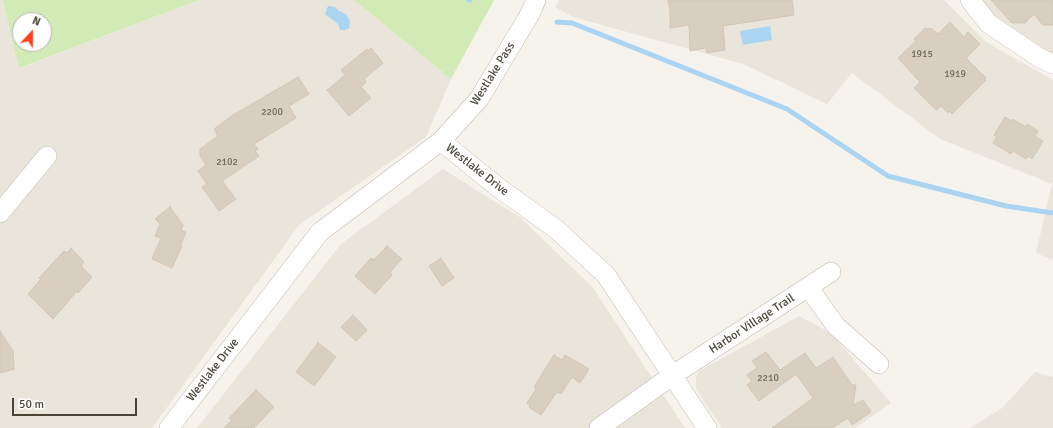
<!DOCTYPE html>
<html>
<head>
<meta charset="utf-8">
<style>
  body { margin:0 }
  #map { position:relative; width:1053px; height:428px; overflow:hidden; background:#f6f3ec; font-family:Signika,sans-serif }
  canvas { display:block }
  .north { position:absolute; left:12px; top:12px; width:40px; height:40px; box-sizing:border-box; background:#fff; border:1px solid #b7b4b0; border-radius:50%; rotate:22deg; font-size:11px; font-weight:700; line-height:16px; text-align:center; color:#4b4439 }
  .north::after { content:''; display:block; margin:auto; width:14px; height:18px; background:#fc3f1d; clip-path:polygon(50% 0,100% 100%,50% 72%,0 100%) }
  .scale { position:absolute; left:12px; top:398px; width:125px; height:18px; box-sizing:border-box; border:2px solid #4b4439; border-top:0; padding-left:5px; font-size:12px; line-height:14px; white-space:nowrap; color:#4b4439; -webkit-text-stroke:3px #fff; paint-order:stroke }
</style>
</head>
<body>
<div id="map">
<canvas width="1053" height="428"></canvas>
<div class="north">N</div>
<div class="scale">50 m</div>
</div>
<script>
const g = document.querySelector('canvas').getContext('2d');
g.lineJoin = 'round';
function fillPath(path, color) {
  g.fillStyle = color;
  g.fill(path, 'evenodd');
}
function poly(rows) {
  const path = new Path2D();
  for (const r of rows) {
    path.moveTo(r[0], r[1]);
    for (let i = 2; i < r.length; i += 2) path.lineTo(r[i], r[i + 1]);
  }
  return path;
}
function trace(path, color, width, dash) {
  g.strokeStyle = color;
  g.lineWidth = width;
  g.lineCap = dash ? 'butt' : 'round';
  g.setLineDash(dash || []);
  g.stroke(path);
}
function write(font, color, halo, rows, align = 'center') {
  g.font = font + ' Signika,sans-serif';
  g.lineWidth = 3;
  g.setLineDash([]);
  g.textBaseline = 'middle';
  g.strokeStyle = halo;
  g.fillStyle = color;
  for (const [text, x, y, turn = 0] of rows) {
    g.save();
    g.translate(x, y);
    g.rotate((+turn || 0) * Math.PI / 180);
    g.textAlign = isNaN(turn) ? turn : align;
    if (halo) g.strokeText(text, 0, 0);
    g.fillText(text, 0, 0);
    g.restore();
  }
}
fillPath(poly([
  [0,0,3,0,20,68,199,0,354,0,451,79,426,137,299,225,152,428,0,428],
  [559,0,944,0,986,42,1053,80,1053,260,1036,253,1052,184,940,139,852,73,827,104,743,64,573,17,555,7],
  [981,0,1053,0,1053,55,994,15],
  [443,169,521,218,593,288,685,428,197,428,341,244],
  [799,316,831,333,891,403,855,428,722,428,696,389,696,377,699,371],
  [1035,372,1053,377,1053,428,970,428,1002,408]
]), '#eae5da');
fillPath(poly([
  [3,0,199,0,19,68],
  [20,20,44,20,44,44,20,44],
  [354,0,494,0,451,79]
]), '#d2eab5');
fillPath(poly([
  [328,6,335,7,339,11,346,14,350,21,349,28,345,30,340,30,338,24,325,14],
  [770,26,772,40,743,45,740,31]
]), '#a9d4f2');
trace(poly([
  [469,0,470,0],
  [557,22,572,23,787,109,888,176,1006,206,1053,213]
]), '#a9d4f2', 5);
const building = poly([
  [668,0,792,0,794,15,723,26,725,50,707,53,706,48,690,51,689,25,670,28,670,11,668,0],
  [991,0,1053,0,1053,25,1043,25,1034,14,1025,23,1012,23,991,0],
  [950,22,964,37,968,32,980,44,966,58,986,78,984,79,986,80,952,114,949,111,948,113,941,106,936,110,914,88,920,82,898,58,916,41,914,39,925,28,932,29,938,34,950,22],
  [371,48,383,63,364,79,366,82,361,87,371,98,349,116,327,90,345,75,341,70,367,49,368,51,371,48],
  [298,77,309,94,289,106,296,118,254,144,258,149,255,151,259,156,222,181,236,199,219,211,202,187,207,184,198,171,206,165,200,156,200,149,218,136,214,129,233,115,298,77],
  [1005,117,1012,121,1013,119,1026,127,1027,124,1038,131,1035,136,1043,141,1032,159,1028,156,1026,159,1013,151,1011,154,993,143,997,137,994,135,1005,117],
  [170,207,183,225,181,230,186,232,180,246,182,246,172,268,152,259,161,238,155,236,160,224,155,219,170,207],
  [387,246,402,259,390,272,392,275,375,294,355,276,371,258,374,260,387,246],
  [71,248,84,262,81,266,92,277,78,293,77,291,53,319,28,294,41,279,39,278,64,251,67,253,71,248],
  [441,258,454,278,442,286,429,266,441,258],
  [353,315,367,330,356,341,341,327,353,315],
  [0,331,13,351,14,369,0,373,0,331],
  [318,343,336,357,314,386,296,372,318,343],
  [766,352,780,370,805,353,816,368,833,357,852,385,856,385,853,405,863,400,871,412,852,425,848,418,832,428,772,428,813,398,796,374,759,401,747,385,752,381,747,375,757,368,752,361,766,352],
  [554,355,562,360,565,355,589,369,580,383,572,377,561,394,557,392,541,415,529,407,530,405,527,403,536,389,534,387,554,355],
  [256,390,274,407,254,428,224,428,232,420,229,418,256,390]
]);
fillPath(building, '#d8cfc1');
trace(building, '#d3c7b4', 1);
const minor = poly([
  [970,0,989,24,1040,58,1053,64],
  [441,141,499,188,556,229,606,275,707,428],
  [0,213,47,156],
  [808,287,836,326,879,364],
  [169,428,320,232,441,141,479,99,530,14,536,0],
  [599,428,673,375,831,272]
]);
trace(minor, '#c2bbae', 20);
trace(minor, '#fff', 19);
write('10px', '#6e675b', null, [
  ["1915",922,54],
  ["1919",955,74],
  ["2200",272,112],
  ["2102",227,162],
  ["2210",768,378]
]);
write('12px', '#4b4439', '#fff', [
  ["Westlake Pass",493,74,-58],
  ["Westlake Drive",477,170,38],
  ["Harbor Village Trail",752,324,-33],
  ["Westlake Drive",213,370,-52]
]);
</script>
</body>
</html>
